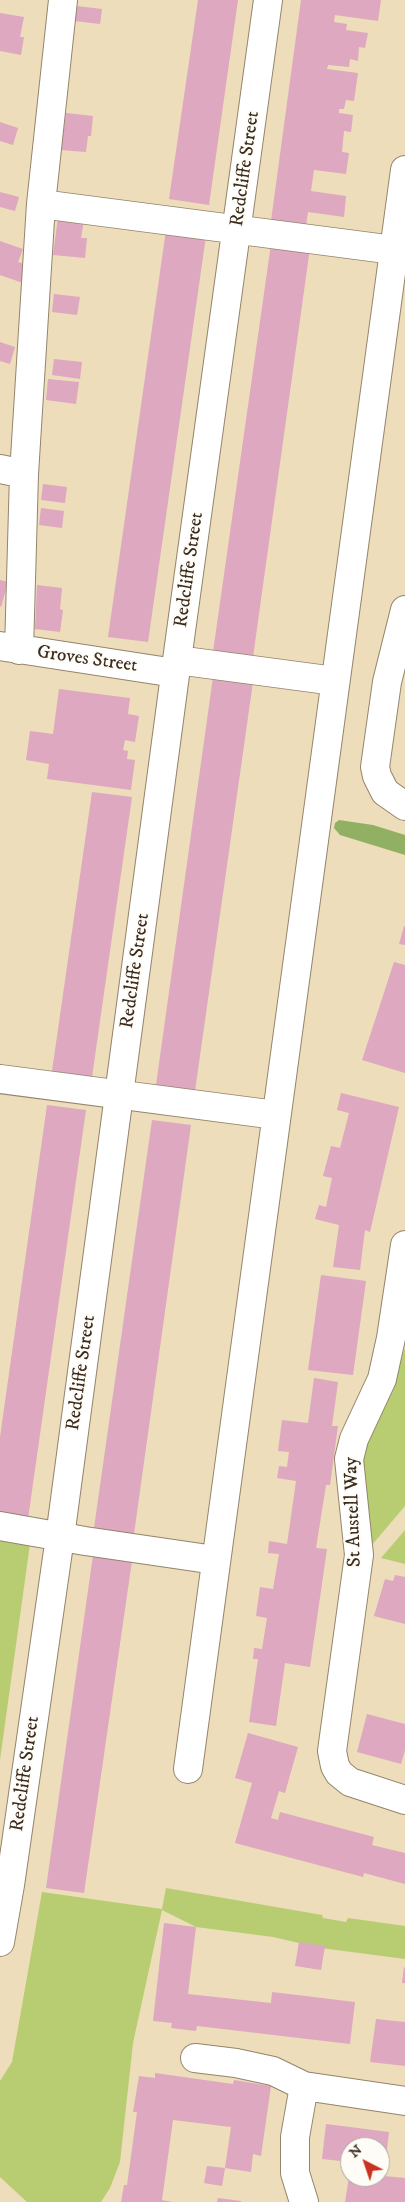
<!DOCTYPE html>
<html>
<head>
<meta charset="utf-8">
<style>
  body { margin:0 }
  #map { position:relative; width:405px; height:2202px; overflow:hidden; background:#edddba; font-family:"IM FELL DW Pica",serif }
  canvas { display:block }
  .north { position:absolute; left:340px; top:2137px; width:50px; height:50px; box-sizing:border-box; background:#fdfcf7; border:1px solid #afa8a0; border-radius:50%; rotate:319deg; font-size:14px; font-weight:700; line-height:20px; text-align:center; color:#3b2a1e }
  .north::after { content:''; display:block; margin:auto; width:18px; height:22px; background:#c8321e; clip-path:polygon(50% 0,100% 100%,50% 72%,0 100%) }
</style>
</head>
<body>
<div id="map">
<canvas width="405" height="2202"></canvas>
<div class="north">N</div>
</div>
<script>
const g = document.querySelector('canvas').getContext('2d');
g.lineJoin = 'round';
function fillPath(path, color) {
  g.fillStyle = color;
  g.fill(path, 'evenodd');
}
function poly(rows) {
  const path = new Path2D();
  for (const r of rows) {
    path.moveTo(r[0], r[1]);
    for (let i = 2; i < r.length; i += 2) path.lineTo(r[i], r[i + 1]);
  }
  return path;
}
function trace(path, color, width, dash) {
  g.strokeStyle = color;
  g.lineWidth = width;
  g.lineCap = dash ? 'butt' : 'round';
  g.setLineDash(dash || []);
  g.stroke(path);
}
function write(font, color, halo, rows, align = 'center') {
  g.font = font + ' "IM FELL DW Pica",serif';
  g.lineWidth = 4;
  g.setLineDash([]);
  g.textBaseline = 'middle';
  g.strokeStyle = halo;
  g.fillStyle = color;
  for (const [text, x, y, turn = 0] of rows) {
    g.save();
    g.translate(x, y);
    g.rotate((+turn || 0) * Math.PI / 180);
    g.textAlign = isNaN(turn) ? turn : align;
    if (halo) g.strokeText(text, 0, 0);
    g.fillText(text, 0, 0);
    g.restore();
  }
}
fillPath(poly([
  [405,1348,405,1506,371,1546,357,1472,367,1431,396,1374],
  [405,1530,405,1564,381,1558],
  [0,1540,30,1544,0,1760],
  [166,1888,322,1915,323,1918,346,1922,348,1918,405,1926,405,1959,321,1948,273,1937,196,1927,162,1910,133,2043,120,2162,110,2188,101,2202,27,2202,0,2177,0,2081,12,2062,42,1892,162,1909]
]), '#b8cd71');
fillPath(poly([
  [339,820,373,825,405,835,405,855,340,835,334,828,335,823]
]), '#92b063');
fillPath(poly([
  [198,0,238,0,209,205,169,199],
  [301,0,381,0,378,21,335,15,334,22,347,24,346,30,368,33,365,48,359,47,358,61,350,59,349,67,328,65,327,69,358,73,354,101,346,100,344,109,339,109,339,113,353,115,351,132,344,131,342,152,349,153,346,174,314,170,311,191,346,196,344,217,308,212,305,233,270,228],
  [76,6,102,9,100,24,74,21],
  [0,13,24,17,20,37,24,37,21,55,0,51],
  [66,113,93,116,91,136,88,136,86,152,61,150],
  [0,122,18,128,13,145,0,141],
  [0,192,19,197,15,211,0,207],
  [58,217,84,220,81,238,87,238,85,258,53,255],
  [166,230,206,236,148,642,108,637],
  [0,241,23,249,18,262,28,265,23,283,0,275],
  [271,244,310,248,253,657,213,652],
  [54,294,80,297,77,315,52,312],
  [0,342,15,347,10,364,0,361],
  [54,359,82,362,80,379,52,375],
  [48,379,79,382,76,404,46,400],
  [43,484,67,487,65,503,41,500],
  [41,508,64,511,62,528,39,525],
  [0,580,8,582,1,607,0,606],
  [37,585,62,588,60,609,63,610,60,632,35,629],
  [213,677,253,682,195,1091,156,1085],
  [59,689,130,698,128,714,139,716,135,742,125,740,123,750,128,751,127,759,135,760,131,790,47,779,49,764,26,760,30,731,53,734],
  [92,792,132,797,92,1077,52,1071],
  [404,926,405,926,405,945,399,944],
  [394,962,405,965,405,1073,362,1060],
  [341,1093,399,1107,370,1232,365,1230,360,1270,333,1267,339,1225,315,1219,319,1205,326,1207,332,1178,323,1176,331,1146,340,1148,349,1113,337,1110],
  [47,1105,86,1110,28,1519,0,1515,0,1437],
  [152,1120,191,1125,134,1534,94,1528],
  [321,1275,366,1281,353,1375,308,1370],
  [314,1378,338,1382,332,1426,338,1426,330,1485,326,1485,316,1548,327,1549,310,1667,285,1663,276,1726,249,1722,258,1659,253,1659,254,1648,262,1649,267,1618,256,1616,260,1587,273,1589,279,1554,268,1553,269,1541,287,1544,296,1481,277,1478,279,1466,287,1467,289,1452,278,1451,282,1420,308,1423],
  [94,1548,133,1554,84,1893,46,1888],
  [395,1575,405,1577,405,1624,374,1616,385,1579,393,1581],
  [367,1714,405,1724,405,1750,401,1764,357,1752],
  [248,1733,298,1747,285,1793,279,1791,271,1818,278,1820,280,1812,374,1837,372,1845,405,1853,405,1884,364,1873,363,1877,235,1843,252,1783,235,1778],
  [164,1923,196,1927,188,1994,271,2003,272,1992,355,2002,350,2044,197,2026,196,2031,171,2028,172,2023,153,2021],
  [299,1942,325,1946,321,1970,295,1966],
  [404,1967,405,1968,405,1983,402,1983],
  [376,2019,405,2022,405,2066,370,2062],
  [155,2073,233,2084,234,2080,271,2086,261,2156,253,2154,251,2172,225,2168,231,2127,173,2120,162,2200,172,2202,121,2202,124,2185,127,2185,137,2112,133,2112,139,2076,155,2078],
  [326,2124,389,2132,384,2176,405,2178,405,2202,345,2202,349,2177,380,2177,380,2147,350,2147,350,2162,322,2159],
  [207,2166,225,2168,222,2186,204,2183],
  [218,2198,241,2201,241,2202,217,2202]
]), '#dda8c0');
const minor = poly([
  [41,204,394,250],
  [0,469,24,474],
  [405,610,387,682,375,767,377,776,385,792,405,806],
  [0,646,175,673],
  [19,650,24,474,41,204,63,0],
  [177,660,335,681],
  [0,1079,276,1115],
  [405,1245,391,1338,382,1379,354,1439,349,1459,359,1555,332,1751,335,1766,339,1773,350,1782,405,1800],
  [0,1526,85,1541,215,1560],
  [188,1769,405,170],
  [0,1942,10,1885,60,1537,177,660,268,0],
  [195,2058,236,2063,273,2071,304,2086],
  [304,2202,295,2173,295,2137,304,2086,405,2101]
]);
trace(minor, '#94846c', 30);
trace(minor, '#fff', 28);
write('19px', '#3b2a1e', '#fdfcf7', [
  ["Redcliffe Street",246,169,-82],
  ["Redcliffe Street",190,570,-82],
  ["Groves Street",87,660,8],
  ["Redcliffe Street",136,971,-82],
  ["Redcliffe Street",82,1373,-82],
  ["St Austell Way",354,1512,-92],
  ["Redcliffe Street",26,1774,-82]
]);
</script>
</body>
</html>
